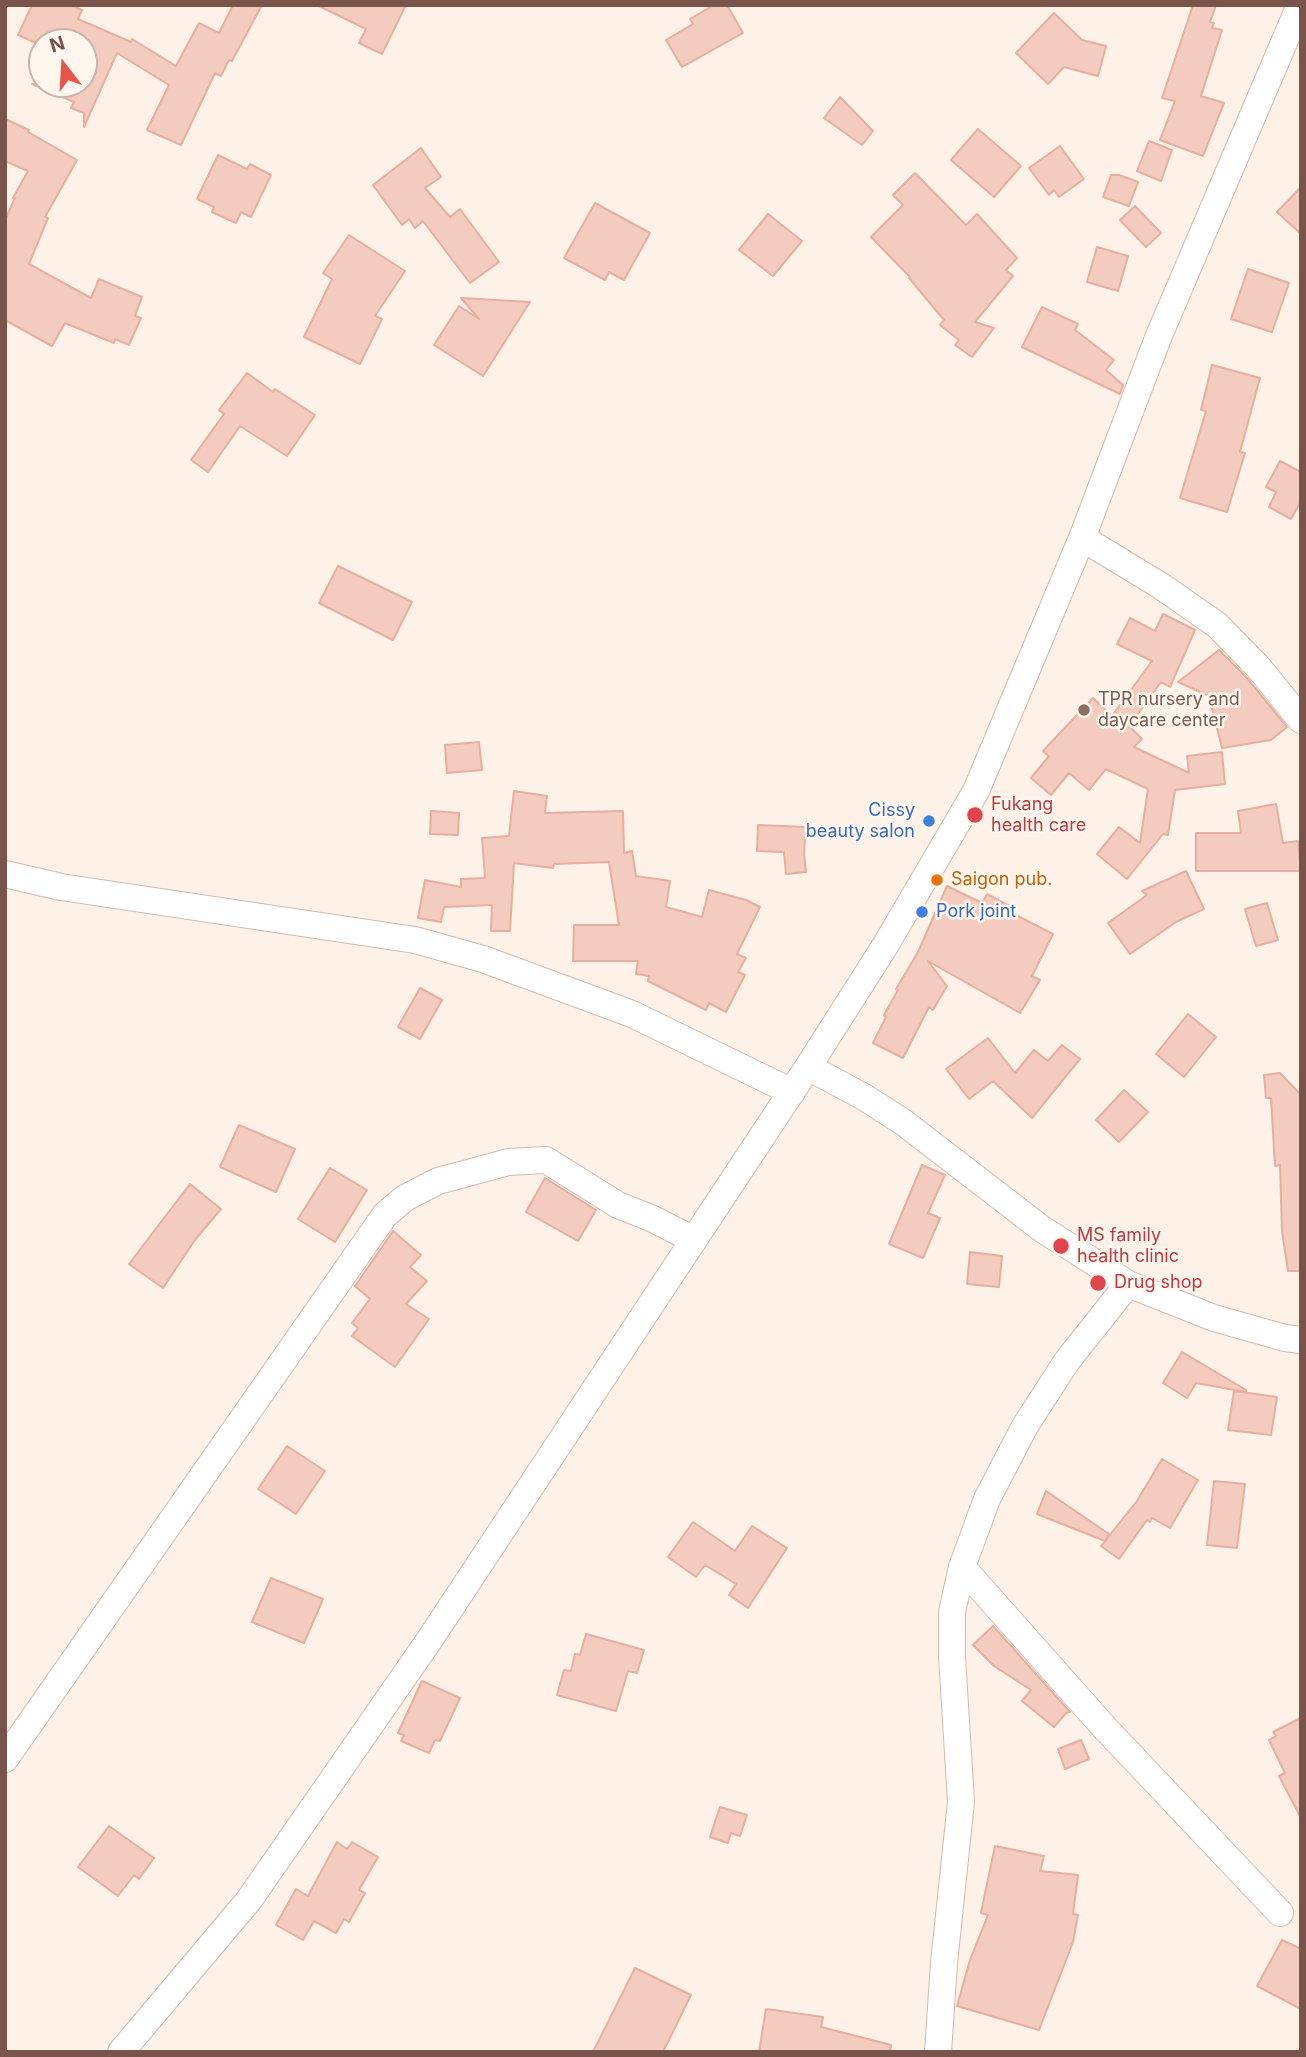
<!DOCTYPE html>
<html>
<head>
<meta charset="utf-8">
<style>
  body { margin:0 }
  #map { position:relative; width:1306px; height:2057px; overflow:hidden; background:#fdf1e8; font-family:Inter,sans-serif }
  canvas { display:block }
  .frame { position:absolute; inset:0; border:7px solid #78544b; pointer-events:none }
  .north { position:absolute; left:28px; top:28px; width:70px; height:70px; box-sizing:border-box; background:#fff6ee; border:2px solid #c9b5ad; border-radius:50%; rotate:343deg; font-size:19px; font-weight:700; line-height:28px; text-align:center; color:#78544b }
  .north::after { content:''; display:block; margin:auto; width:24px; height:32px; background:#e8564b; clip-path:polygon(50% 0,100% 100%,50% 72%,0 100%) }
</style>
</head>
<body>
<div id="map">
<canvas width="1306" height="2057"></canvas>
<div class="frame"></div>
<div class="north">N</div>
</div>
<script>
const g = document.querySelector('canvas').getContext('2d');
g.lineJoin = 'round';
function fillPath(path, color) {
  g.fillStyle = color;
  g.fill(path, 'evenodd');
}
function poly(rows) {
  const path = new Path2D();
  for (const r of rows) {
    path.moveTo(r[0], r[1]);
    for (let i = 2; i < r.length; i += 2) path.lineTo(r[i], r[i + 1]);
  }
  return path;
}
function trace(path, color, width, dash) {
  g.strokeStyle = color;
  g.lineWidth = width;
  g.lineCap = dash ? 'butt' : 'round';
  g.setLineDash(dash || []);
  g.stroke(path);
}
function write(font, color, halo, rows, align = 'center') {
  g.font = font + ' Inter,sans-serif';
  g.lineWidth = 5;
  g.setLineDash([]);
  g.textBaseline = 'middle';
  g.strokeStyle = halo;
  g.fillStyle = color;
  for (const [text, x, y, turn = 0] of rows) {
    g.save();
    g.translate(x, y);
    g.rotate((+turn || 0) * Math.PI / 180);
    g.textAlign = isNaN(turn) ? turn : align;
    if (halo) g.strokeText(text, 0, 0);
    g.fillText(text, 0, 0);
    g.restore();
  }
}
const building = poly([
  [32,5,71,5,82,10,78,19,131,42,132,39,176,66,199,23,219,33,233,5,262,5,232,61,229,60,221,76,215,73,181,145,147,130,169,85,117,53,84,127,84,113,71,108,74,102,32,84,84,84,84,42,34,42,18,35,32,5],
  [317,5,406,5,382,54,359,43,366,29,317,5],
  [714,5,727,5,743,33,682,67,666,40,693,24,690,19,714,5],
  [1193,5,1216,5,1210,22,1214,23,1212,28,1222,30,1201,96,1224,103,1203,156,1160,140,1175,101,1162,98,1193,5],
  [1054,13,1082,40,1106,46,1098,76,1064,67,1048,84,1016,53,1054,13],
  [840,97,873,131,862,145,824,118,840,97],
  [5,119,29,130,28,132,77,160,45,217,48,218,29,264,91,298,99,279,142,297,135,316,141,318,129,345,115,339,114,343,65,323,52,346,5,320,5,220,15,198,13,198,28,171,5,161,5,119],
  [978,129,1021,166,994,197,951,160,978,129],
  [1149,141,1172,150,1161,181,1137,171,1149,141],
  [1060,146,1084,179,1059,197,1054,190,1049,195,1029,168,1060,146],
  [421,148,441,177,425,188,450,217,460,209,499,262,470,283,423,221,415,228,409,219,402,225,373,185,421,148],
  [218,155,247,169,250,164,271,175,251,217,241,212,236,223,212,212,214,207,197,199,218,155],
  [915,173,966,225,977,214,1017,258,1006,270,1013,276,975,322,994,328,972,357,955,345,959,340,940,325,944,320,909,278,910,277,871,237,903,205,893,195,915,173],
  [1111,175,1119,175,1138,182,1129,206,1103,197,1111,175],
  [1301,187,1301,234,1277,212,1301,187],
  [595,203,650,233,624,280,609,272,605,280,564,258,595,203],
  [1135,206,1161,233,1146,247,1120,220,1135,206],
  [768,214,802,241,773,276,739,250,768,214],
  [349,235,405,271,375,316,382,319,360,364,304,337,332,279,323,273,349,235],
  [1097,247,1128,256,1118,291,1087,282,1097,247],
  [1248,269,1289,283,1272,332,1231,319,1248,269],
  [461,298,530,302,483,376,434,345,459,306,479,319,461,298],
  [1042,307,1078,324,1075,330,1114,360,1106,370,1123,385,1120,394,1022,347,1042,307],
  [1212,365,1260,378,1240,452,1245,453,1227,512,1180,498,1206,411,1201,410,1212,365],
  [247,373,273,392,275,389,315,415,287,456,240,426,208,472,191,460,224,414,219,410,247,373],
  [1280,461,1301,472,1301,501,1291,519,1269,507,1276,492,1266,487,1280,461],
  [338,566,412,602,393,640,319,603,338,566],
  [1163,614,1195,630,1170,687,1161,682,1129,726,1142,739,1134,747,1189,773,1187,756,1222,752,1225,784,1175,790,1168,835,1163,834,1127,879,1097,854,1119,827,1140,843,1148,789,1106,769,1089,790,1069,773,1051,795,1031,778,1049,756,1043,751,1093,698,1112,716,1152,661,1117,644,1130,618,1155,631,1163,614],
  [1219,650,1247,678,1287,727,1271,740,1222,748,1209,696,1178,682,1219,650],
  [479,742,482,770,447,773,445,745,479,742],
  [514,791,547,796,545,813,623,811,624,853,632,851,636,876,670,881,666,907,702,917,709,890,746,900,760,907,737,954,746,958,738,972,745,975,726,1012,709,1003,706,1010,648,981,649,976,636,974,638,961,573,961,574,925,619,925,609,862,554,864,553,868,514,863,510,931,491,931,492,905,444,907,441,922,418,918,425,880,461,887,461,879,485,878,482,838,509,836,514,791],
  [1276,804,1283,843,1298,841,1301,871,1196,871,1196,833,1241,833,1238,811,1276,804],
  [431,811,459,813,458,835,430,834,431,811],
  [758,825,806,827,804,853,806,872,786,874,784,852,757,851,758,825],
  [1186,871,1204,909,1176,922,1130,954,1108,923,1147,895,1142,891,1186,871],
  [947,886,982,903,987,894,1013,908,1010,912,1053,934,1032,976,1040,980,1020,1013,928,961,947,986,933,1010,929,1007,903,1058,873,1043,886,1017,884,1015,898,990,896,989,918,952,947,886],
  [1267,903,1278,940,1256,946,1245,909,1267,903],
  [420,988,442,1000,420,1039,398,1027,420,988],
  [1188,1014,1216,1037,1184,1077,1156,1054,1188,1014],
  [988,1038,1015,1073,1034,1050,1048,1061,1062,1045,1080,1059,1032,1118,993,1081,969,1099,946,1069,988,1038],
  [1280,1073,1301,1095,1301,1271,1288,1271,1282,1231,1280,1165,1275,1166,1271,1098,1266,1098,1264,1075,1280,1073],
  [1124,1090,1148,1112,1119,1142,1096,1120,1124,1090],
  [239,1125,295,1149,276,1192,220,1167,239,1125],
  [922,1165,945,1175,928,1213,940,1218,923,1258,889,1244,922,1165],
  [330,1168,367,1190,335,1242,298,1219,330,1168],
  [545,1178,596,1210,578,1241,526,1212,545,1178],
  [190,1184,221,1209,195,1240,163,1288,129,1264,190,1184],
  [393,1231,421,1255,410,1267,427,1281,406,1304,429,1319,395,1367,352,1336,358,1328,352,1323,370,1299,355,1286,393,1231],
  [970,1252,1002,1256,999,1287,967,1284,970,1252],
  [1182,1352,1246,1390,1246,1392,1196,1383,1187,1398,1163,1383,1182,1352],
  [1234,1391,1277,1397,1271,1435,1228,1430,1234,1391],
  [287,1446,325,1471,296,1514,258,1489,287,1446],
  [1162,1459,1198,1480,1170,1528,1152,1518,1150,1522,1147,1520,1119,1559,1101,1546,1137,1501,1162,1459],
  [1214,1481,1245,1484,1237,1548,1207,1545,1214,1481],
  [1046,1491,1109,1534,1105,1541,1037,1514,1046,1491],
  [693,1522,735,1551,752,1526,787,1548,748,1608,729,1595,736,1584,705,1565,696,1577,668,1557,693,1522],
  [271,1578,323,1599,304,1643,252,1622,271,1578],
  [993,1626,1070,1712,1066,1713,1054,1727,1022,1701,1031,1690,994,1666,973,1645,993,1626],
  [586,1634,644,1650,637,1673,628,1671,616,1711,557,1695,564,1670,571,1671,575,1654,580,1655,586,1634],
  [422,1681,460,1698,440,1741,435,1740,429,1753,401,1741,404,1735,398,1733,422,1681],
  [1301,1718,1301,1818,1279,1776,1285,1773,1269,1740,1276,1736,1273,1732,1301,1718],
  [1081,1740,1089,1759,1065,1769,1058,1749,1081,1740],
  [720,1807,747,1815,740,1836,731,1833,728,1843,710,1837,720,1807],
  [109,1826,154,1858,139,1879,134,1875,118,1896,78,1867,109,1826],
  [337,1842,347,1849,352,1842,378,1857,359,1890,365,1893,349,1922,344,1919,336,1933,314,1921,303,1940,276,1925,296,1889,308,1896,337,1842],
  [995,1846,1044,1856,1040,1871,1078,1875,1073,1914,1078,1915,1073,1942,1039,2030,957,2006,970,1960,988,1915,981,1913,995,1846],
  [1282,1940,1301,1949,1301,2009,1257,1986,1282,1940],
  [635,1968,691,1995,663,2052,593,2052,635,1968],
  [766,2009,823,2017,821,2027,891,2045,890,2052,759,2052,766,2009]
]);
fillPath(building, '#f3cbbf');
trace(building, '#e6af9f', 2);
const minor = poly([
  [1082,538,1161,586,1217,625,1259,668,1301,720],
  [5,874,61,887,415,940,483,959,632,1014,792,1092],
  [808,1067,864,1097,903,1122,1042,1229,1128,1284,1214,1318,1285,1338,1301,1340],
  [962,1567,1104,1727,1280,1913],
  [5,1759,385,1215,405,1198,438,1181,479,1170,508,1162,546,1160,618,1205,651,1218,694,1240],
  [121,2052,249,1900,428,1642,808,1067,885,946,976,791,1082,538,1158,338,1300,5],
  [938,2052,944,1963,961,1802,952,1657,952,1612,962,1567,987,1499,1025,1426,1067,1361,1128,1284]
]);
trace(minor, '#d2baaf', 28);
trace(minor, '#fff', 26);
for (const [x, y, r, color] of [
  [1084,710,7,"#8d6e63"],
  [975,815,9,"#e0444e"],
  [929,821,7,"#3f7fe0"],
  [937,880,7,"#e8710a"],
  [922,912,7,"#3f7fe0"],
  [1061,1246,9,"#e0444e"],
  [1098,1283,9,"#e0444e"]
]) {
  const dot = new Path2D();
  dot.arc(x, y, r, 0, 2 * Math.PI);
  g.fillStyle = color;
  g.fill(dot);
  trace(dot, '#fff6ee', 2.5);
}
write('18px', '#785e54', '#fff6ee', [
  ["TPR nursery and",1098,700],
  ["daycare center",1098,721]
], 'left');
write('18px', '#be3a42', '#fff6ee', [
  ["Fukang",991,805],
  ["health care",991,826],
  ["MS family",1077,1236],
  ["health clinic",1077,1257],
  ["Drug shop",1114,1283]
], 'left');
write('18px', '#366cbe', '#fff6ee', [
  ["Cissy",915,811],
  ["beauty salon",915,832],
  ["Pork joint",936,912,"left"]
], 'right');
write('18px', '#c56008', '#fff6ee', [
  ["Saigon pub.",951,880]
], 'left');
</script>
</body>
</html>
